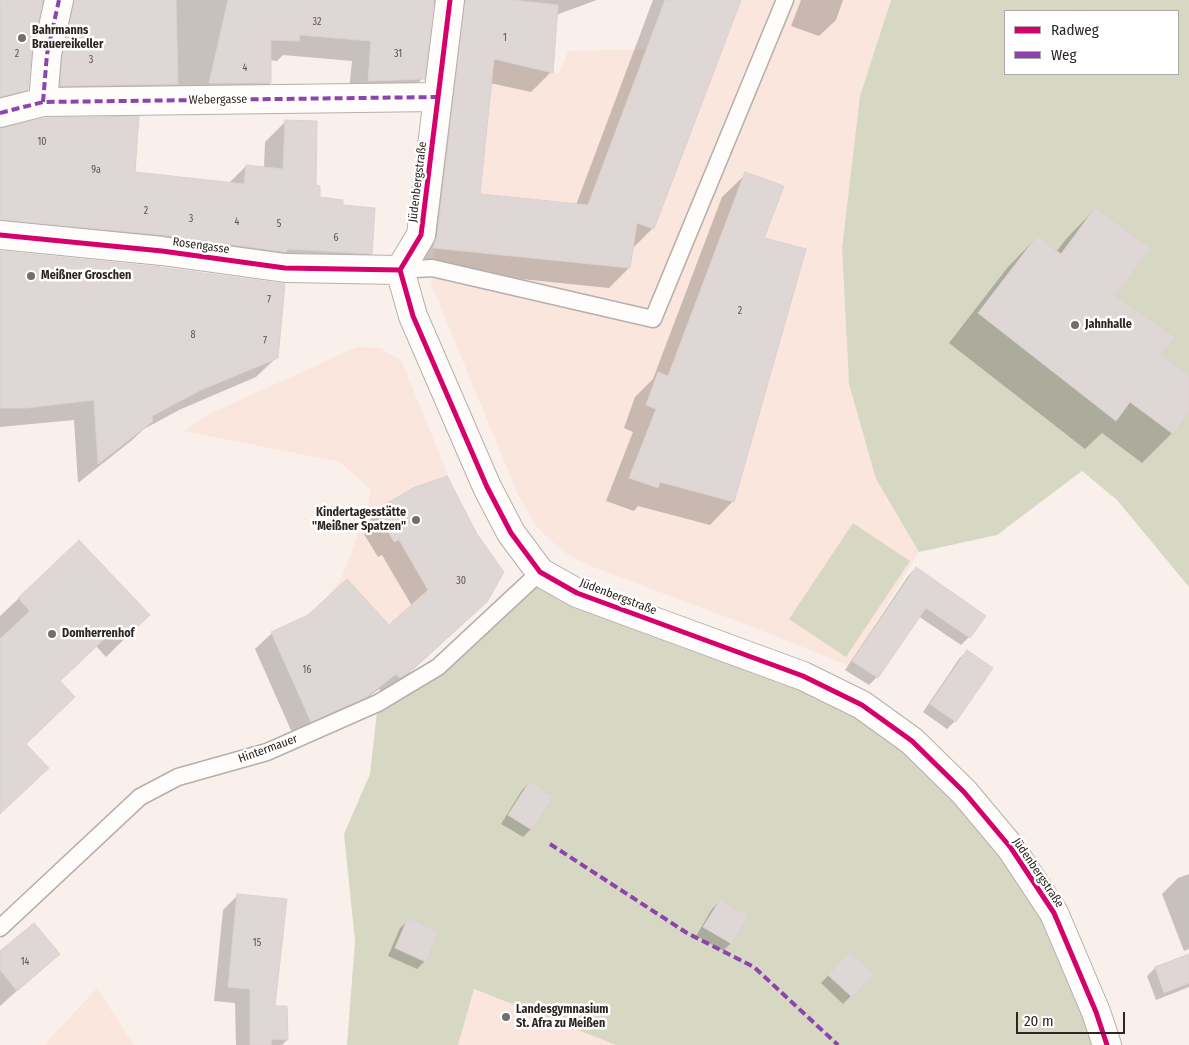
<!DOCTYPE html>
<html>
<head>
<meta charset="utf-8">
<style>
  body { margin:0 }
  #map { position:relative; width:1189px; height:1045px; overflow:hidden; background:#f9f0eb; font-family:"Fira Sans Condensed",sans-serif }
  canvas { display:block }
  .legend { position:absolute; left:1004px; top:10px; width:175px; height:65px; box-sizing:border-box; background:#fff; border:1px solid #aba8a7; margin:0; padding:6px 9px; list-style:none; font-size:15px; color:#2e2622 }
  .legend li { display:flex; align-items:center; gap:10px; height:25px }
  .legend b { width:25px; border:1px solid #aba8a7 }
  .scale { position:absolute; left:1016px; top:1012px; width:109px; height:22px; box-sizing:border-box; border:2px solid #2e2622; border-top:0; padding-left:6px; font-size:15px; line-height:18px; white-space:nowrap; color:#2e2622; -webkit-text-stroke:4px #fff; paint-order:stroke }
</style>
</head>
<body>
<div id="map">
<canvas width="1189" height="1045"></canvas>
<ul class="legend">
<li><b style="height:6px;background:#d6006c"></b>Radweg</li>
<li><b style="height:6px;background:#8e44ad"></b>Weg</li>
</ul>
<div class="scale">20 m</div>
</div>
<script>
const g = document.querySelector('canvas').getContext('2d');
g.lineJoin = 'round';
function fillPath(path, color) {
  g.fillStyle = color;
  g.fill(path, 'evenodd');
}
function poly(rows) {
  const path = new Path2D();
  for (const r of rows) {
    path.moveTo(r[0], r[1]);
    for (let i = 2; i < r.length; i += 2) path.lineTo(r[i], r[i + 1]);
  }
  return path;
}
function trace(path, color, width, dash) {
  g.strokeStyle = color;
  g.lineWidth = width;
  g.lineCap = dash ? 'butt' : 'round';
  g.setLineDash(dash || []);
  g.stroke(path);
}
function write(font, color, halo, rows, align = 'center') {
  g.font = font + ' "Fira Sans Condensed",sans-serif';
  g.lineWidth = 5;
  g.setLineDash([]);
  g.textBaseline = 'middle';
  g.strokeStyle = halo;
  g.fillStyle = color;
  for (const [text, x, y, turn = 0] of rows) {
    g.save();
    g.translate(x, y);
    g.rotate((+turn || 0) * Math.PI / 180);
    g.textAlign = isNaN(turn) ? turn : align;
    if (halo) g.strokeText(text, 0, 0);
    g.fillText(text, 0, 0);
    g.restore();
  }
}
fillPath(poly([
  [665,0,891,0,860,96,842,248,849,384,876,479,919,552,849,666,750,626,593,567,562,551,536,526,519,497,431,284,454,49,559,74,568,51,647,49],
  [357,347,380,348,401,360,460,504,477,534,504,572,487,602,402,680,329,595,342,577,368,506,371,490,340,462,184,431,207,415],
  [97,988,134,1045,44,1045],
  [474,989,616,1045,458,1045]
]), '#fae6dc');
fillPath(poly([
  [891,0,1189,0,1189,587,1117,500,1082,471,997,535,919,552,876,479,849,384,842,248,860,96],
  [1005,11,1178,11,1178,74,1005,74],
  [853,523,910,561,846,657,789,619],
  [540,572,862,705,1011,848,1107,1045,616,1045,474,989,458,1045,347,1045,355,941,344,834,370,774,378,703,390,696]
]), '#d6d8c3');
fillPath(poly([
  [0,0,597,0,556,15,551,72,531,92,490,83,479,195,576,205,653,0,740,0,653,228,633,248,629,268,609,288,414,268,439,7,432,5,423,78,403,98,348,101,352,61,283,55,277,61,270,60,270,83,249,103,40,106,49,8,41,4,30,51,27,89,7,109,0,112],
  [801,0,843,0,836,20,819,36,791,26],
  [285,122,319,198,341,206,371,253,351,274,0,241,0,129,134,173,229,183,246,166,264,168,265,142],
  [746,174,762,239,733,501,710,525,638,506,634,511,606,501,633,432,624,428,635,397,653,379,722,197],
  [1095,209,1113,296,1159,355,1189,377,1189,410,1172,433,1142,463,1102,433,1085,449,949,343,1008,267,1037,237,1056,252,1066,239],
  [0,252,277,357,256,377,179,410,144,429,131,441,78,483,74,420,0,427],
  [385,506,476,535,469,618,393,688,383,694,379,689,347,714,294,737,255,649,272,633,389,627,412,606,382,555,378,557,364,534,371,527,368,522],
  [79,542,149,615,106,657,96,646,59,682,25,745,47,768,0,814,0,616],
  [916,568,969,637,961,645,918,616,877,677,869,685,845,670,908,576],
  [967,651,955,721,947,729,923,712,959,659],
  [530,782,552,796,531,829,523,837,501,824,522,790],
  [1189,874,1189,949,1184,951,1162,894,1178,878],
  [238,895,274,1007,287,1040,282,1045,236,1045,235,1003,214,1001,223,910],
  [720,901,746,917,731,943,723,951,696,936,712,909],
  [409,920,425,961,417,969,388,956,400,928],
  [0,953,58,954,0,1006],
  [850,953,872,974,843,1004,821,983],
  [1189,955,1189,987,1156,1000,1147,976,1155,968]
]), '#0003');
const building = poly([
  [0,0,43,0,32,51,28,90,0,97,0,0],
  [74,0,176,0,178,84,60,86,62,56,74,0],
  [228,0,434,0,425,79,368,81,371,41,300,35,299,41,271,40,271,83,209,83,228,0],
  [465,0,512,0,558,5,553,73,494,59,480,194,588,205,665,0,741,0,654,229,637,223,630,268,433,248,437,237,465,0],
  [139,116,135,172,244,184,246,165,283,169,285,120,317,121,316,185,320,186,320,197,343,200,343,205,375,208,372,254,288,249,286,252,164,235,0,220,0,128,45,118,139,116],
  [745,172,784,186,764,238,806,249,734,502,660,482,658,488,629,478,656,409,646,405,658,372,668,376,745,172],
  [1095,208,1151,248,1115,296,1175,337,1161,355,1189,376,1189,413,1173,434,1130,402,1116,421,978,313,1037,236,1061,254,1095,208],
  [0,251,160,267,285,284,278,358,201,390,152,416,153,421,98,464,94,400,26,408,0,408,0,251],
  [447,476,477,534,504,572,487,602,411,671,400,678,396,674,365,698,311,722,271,632,308,615,347,579,389,625,428,590,399,540,394,542,380,516,388,512,384,505,413,488,447,476],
  [79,540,150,615,130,634,120,624,60,681,75,697,26,744,49,768,0,814,0,639,30,611,18,598,79,540],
  [916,567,986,616,970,638,926,608,878,678,852,661,916,567],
  [967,650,993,668,956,722,930,704,967,650],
  [530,781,553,796,532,830,508,815,530,781],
  [237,894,287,899,275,1006,287,1006,288,1040,272,1039,271,1045,250,1045,250,989,228,987,237,894],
  [720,900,748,916,732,944,703,927,720,900],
  [408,918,439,932,426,962,395,948,408,918],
  [34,923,60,954,17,991,0,970,0,951,34,923],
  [850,951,874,974,852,997,828,975,850,951],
  [1189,954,1189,983,1164,993,1155,967,1189,954]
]);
fillPath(building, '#dfd7d6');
trace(building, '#dad1d1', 1);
const lane = poly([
  [400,270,432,268,653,319,785,0],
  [0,928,140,797,178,777,267,752,378,703,438,667,540,572]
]);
const street = poly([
  [450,0,421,235,400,270,413,316,487,487,511,533,540,572,577,593,803,676,862,705,912,741,964,792,1011,848,1054,913,1096,1012,1107,1045],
  [43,102,47,54,59,0],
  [0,113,43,102,438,97],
  [0,235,162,251,285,268,400,270]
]);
trace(lane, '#b6afab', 19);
trace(street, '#b6afab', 30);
trace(lane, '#fefdfc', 16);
trace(street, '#fefdfc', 28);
trace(poly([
  [43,102,47,54,59,0],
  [0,113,43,102,438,97],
  [550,844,687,933,754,967,838,1045]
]), '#8e44ad', 4, [8, 4]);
trace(poly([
  [450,0,421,235,400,270,413,316,487,487,511,533,540,572,577,593,803,676,862,705,912,741,964,792,1011,848,1054,913,1096,1012,1107,1045],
  [0,235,162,251,285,268,400,270]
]), '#d6006c', 5);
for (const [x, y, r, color] of [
  [22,38,5,"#756d68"],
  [31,276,5,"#756d68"],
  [1075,325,5,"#756d68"],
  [416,520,5,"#756d68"],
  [52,634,5,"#756d68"],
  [506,1017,5,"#756d68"]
]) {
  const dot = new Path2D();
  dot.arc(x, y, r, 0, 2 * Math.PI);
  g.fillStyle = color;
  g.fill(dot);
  trace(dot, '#fff', 2);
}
write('10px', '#5c5451', null, [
  ["32",317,22],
  ["1",505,38],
  ["2",17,54],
  ["31",398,54],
  ["3",91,60],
  ["4",245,68],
  ["10",42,142],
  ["9a",96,170],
  ["2",146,211],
  ["3",191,219],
  ["4",237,222],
  ["5",279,224],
  ["6",336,238],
  ["7",269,300],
  ["2",740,311],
  ["8",193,335],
  ["7",265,341],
  ["30",461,581],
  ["16",307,670],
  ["15",257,943],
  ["14",25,962]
]);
write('bold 12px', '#2e2622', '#fff', [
  ["Bahrmanns",32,31],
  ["Brauereikeller",32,45],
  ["Meißner Groschen",41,276],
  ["Jahnhalle",1085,325],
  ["Kindertagesstätte",406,513,"right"],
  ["\"Meißner Spatzen\"",406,527,"right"],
  ["Domherrenhof",62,634],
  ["Landesgymnasium",516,1010],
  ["St. Afra zu Meißen",516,1024]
], 'left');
write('12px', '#2e2622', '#fff', [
  ["Webergasse",218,100,-1],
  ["Jüdenbergstraße",418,182,-83],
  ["Rosengasse",201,246,8],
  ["Jüdenbergstraße",618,597,21],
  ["Hintermauer",268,749,-20],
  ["Jüdenbergstraße",1038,873,56]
]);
</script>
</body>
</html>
